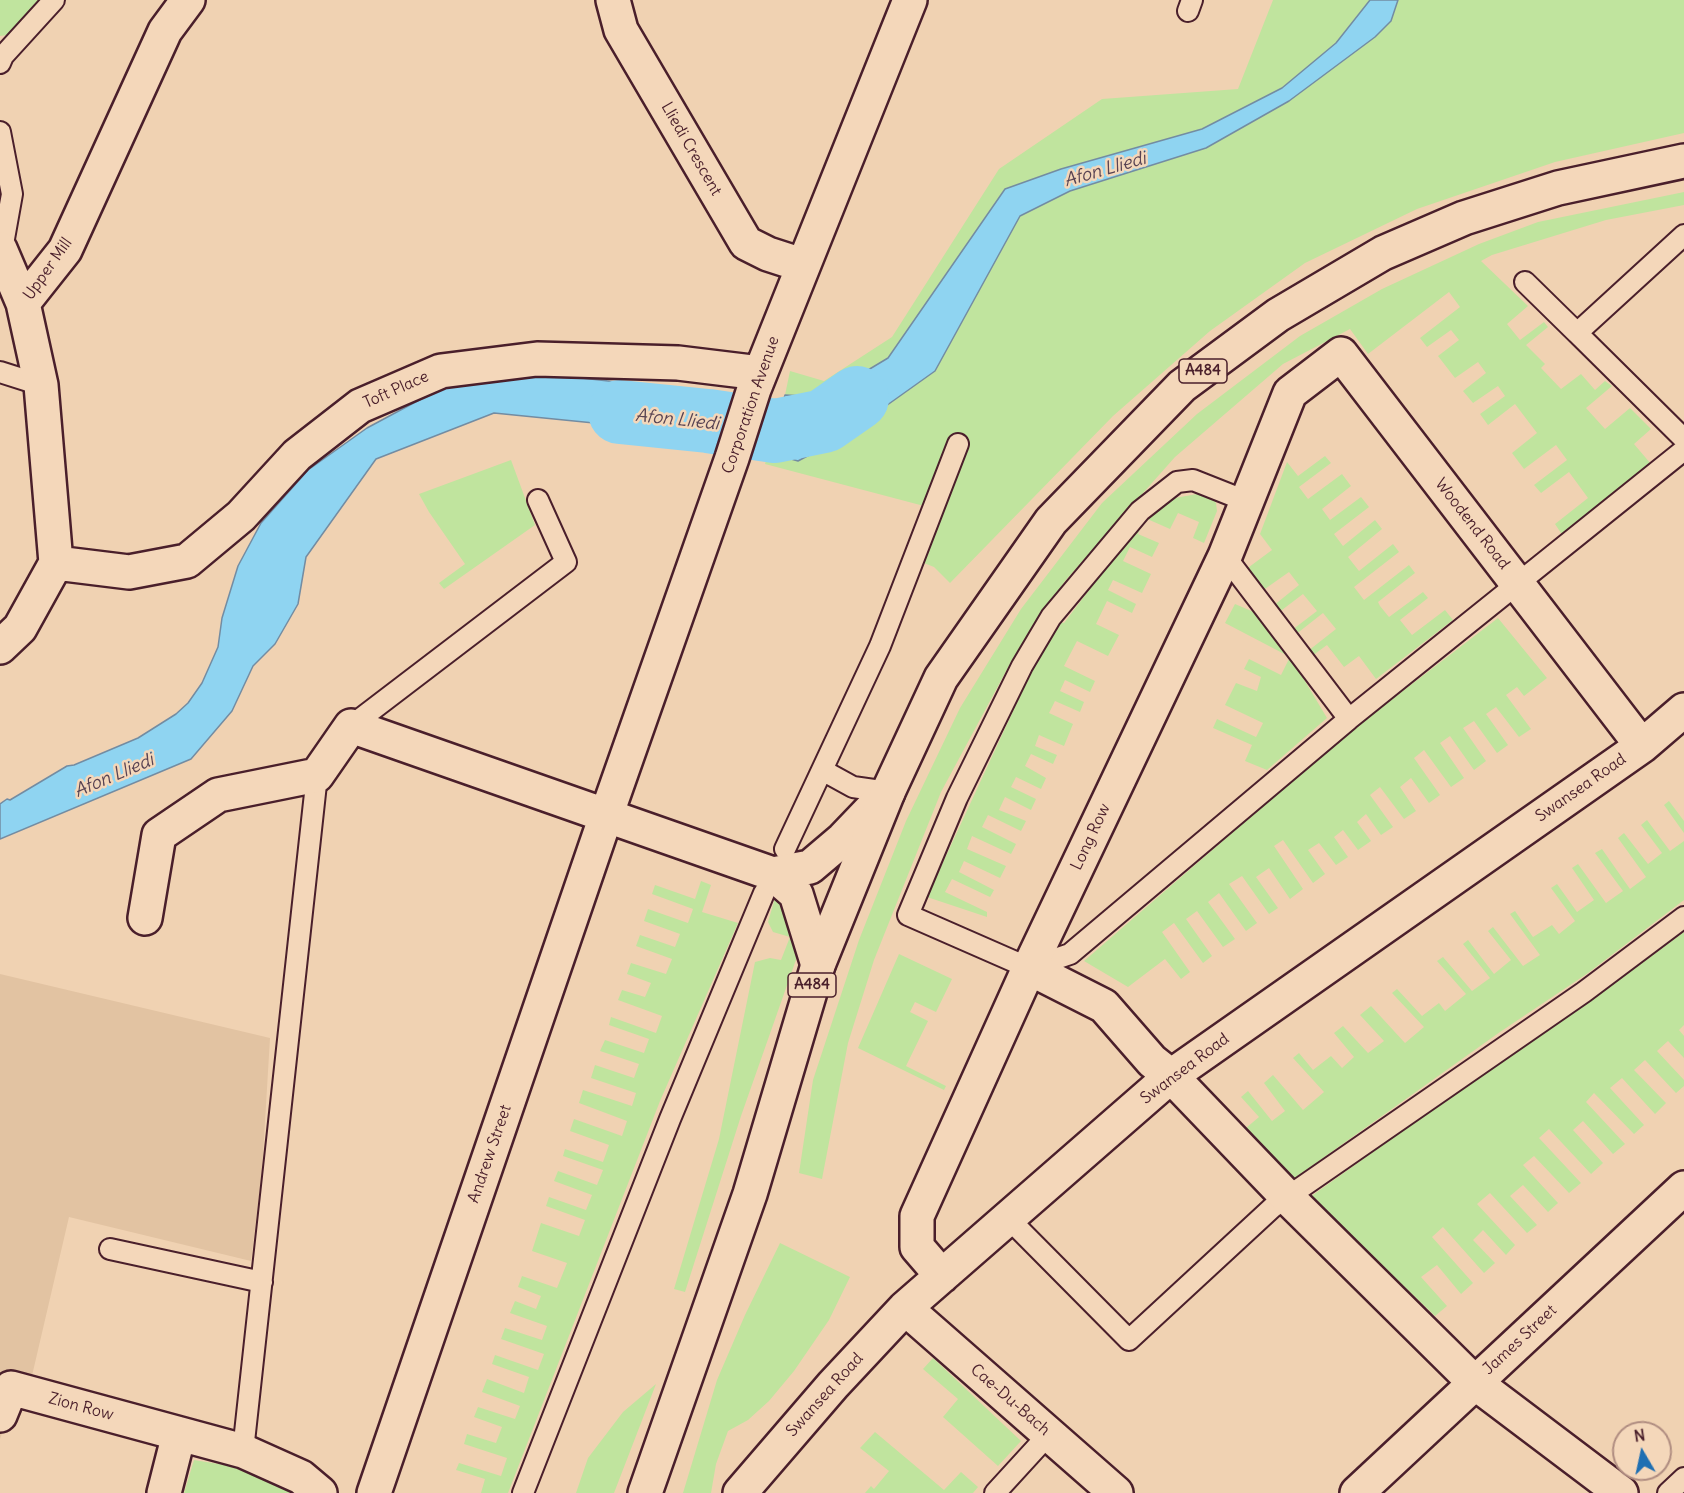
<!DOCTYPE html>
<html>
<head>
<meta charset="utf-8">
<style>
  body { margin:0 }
  #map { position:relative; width:1684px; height:1493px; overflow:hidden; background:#f0d2b2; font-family:Delius,sans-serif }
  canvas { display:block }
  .north { position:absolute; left:1612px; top:1421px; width:60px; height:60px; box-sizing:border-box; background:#f4d7ba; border:2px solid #b08d81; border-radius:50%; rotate:351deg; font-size:16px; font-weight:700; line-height:24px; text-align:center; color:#4a1f2b }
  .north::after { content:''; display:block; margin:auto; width:21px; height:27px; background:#1f6fb2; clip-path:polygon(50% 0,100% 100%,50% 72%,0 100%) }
</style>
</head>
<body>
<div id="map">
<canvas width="1684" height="1493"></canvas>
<div class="north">N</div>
</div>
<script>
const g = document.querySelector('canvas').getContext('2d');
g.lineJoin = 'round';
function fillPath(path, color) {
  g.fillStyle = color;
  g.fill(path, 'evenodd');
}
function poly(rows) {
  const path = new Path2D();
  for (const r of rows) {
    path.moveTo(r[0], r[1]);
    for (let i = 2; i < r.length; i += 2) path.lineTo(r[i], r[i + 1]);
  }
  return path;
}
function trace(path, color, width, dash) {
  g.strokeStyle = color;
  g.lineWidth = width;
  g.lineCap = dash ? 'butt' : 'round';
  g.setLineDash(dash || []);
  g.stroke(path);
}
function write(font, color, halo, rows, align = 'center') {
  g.font = font + ' Delius,sans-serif';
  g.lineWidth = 5;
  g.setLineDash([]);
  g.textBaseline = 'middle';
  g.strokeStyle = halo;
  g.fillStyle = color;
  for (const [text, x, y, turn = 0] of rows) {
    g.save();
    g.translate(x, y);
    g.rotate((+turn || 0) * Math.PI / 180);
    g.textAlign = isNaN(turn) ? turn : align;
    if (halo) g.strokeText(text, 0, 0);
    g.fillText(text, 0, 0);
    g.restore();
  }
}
fillPath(poly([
  [0,974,270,1038,262,1172,251,1261,69,1217,24,1410,11,1407,0,1439]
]), '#e2c3a2');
fillPath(poly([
  [0,0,39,0,14,29,7,35,0,36],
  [1273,0,1684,0,1684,133,1555,162,1417,209,1305,263,1210,331,1113,416,950,583,934,567,914,559,924,506,765,464,785,395,790,371,824,381,892,337,999,169,1102,99,1238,89],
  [1684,192,1684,205,1606,220,1492,255,1481,261,1528,306,1507,324,1520,340,1544,322,1548,327,1526,345,1545,364,1541,368,1561,389,1581,374,1595,390,1605,381,1612,386,1586,408,1605,429,1630,408,1651,429,1634,444,1651,464,1563,536,1555,524,1588,498,1569,472,1541,493,1534,485,1567,460,1556,445,1524,469,1512,453,1537,433,1515,404,1488,425,1480,414,1505,396,1498,386,1473,403,1463,391,1486,373,1478,362,1455,378,1438,356,1459,340,1451,330,1427,347,1420,338,1460,307,1449,292,1368,354,1350,329,1283,364,1175,457,1065,581,1011,662,941,792,874,960,848,1043,822,1179,799,1173,813,1080,859,940,906,821,960,708,1021,609,1102,503,1197,414,1300,336,1382,289,1479,244,1538,222],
  [1325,456,1331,463,1299,487,1308,499,1342,474,1351,486,1322,509,1330,520,1361,497,1369,507,1334,534,1343,546,1375,520,1382,529,1348,557,1359,571,1393,544,1399,552,1354,587,1364,600,1409,565,1415,573,1378,602,1380,606,1389,617,1423,592,1428,598,1400,620,1412,635,1445,610,1453,620,1376,679,1359,656,1344,667,1327,645,1312,656,1308,651,1336,629,1323,613,1295,635,1292,630,1317,611,1303,594,1278,613,1273,606,1299,585,1289,572,1262,591,1245,570,1272,550,1260,534,1287,462,1298,476],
  [511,460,535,525,444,589,439,583,465,564,429,512,419,494],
  [1203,493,1208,494,1216,503,1217,511,1204,543,1193,538,1199,522,1178,513,1170,529,1145,518,1138,534,1159,543,1152,557,1130,547,1123,561,1151,574,1142,593,1113,580,1108,590,1136,604,1132,613,1107,601,1096,624,1119,635,1108,656,1077,641,1064,666,1095,681,1090,692,1065,680,1060,691,1084,702,1080,712,1055,701,1049,713,1073,724,1064,746,1039,735,1035,746,1057,755,1053,764,1031,754,1025,766,1046,778,1041,789,1016,777,1011,787,1036,799,1031,810,1005,797,999,810,1026,821,1021,831,988,815,982,827,1016,844,1011,854,972,836,967,849,1006,866,1000,878,964,861,959,872,994,890,990,897,952,879,945,892,987,912,987,917,927,897,1045,642,1057,621,1064,623,1145,516,1169,499],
  [1235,604,1256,613,1290,656,1327,718,1267,770,1245,761,1252,745,1213,728,1217,719,1256,737,1263,723,1225,705,1236,683,1257,691,1261,677,1244,669,1249,659,1281,675,1290,657,1225,623],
  [1498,618,1547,678,1524,696,1517,687,1506,695,1531,729,1519,737,1496,707,1486,714,1508,745,1497,753,1474,721,1463,728,1486,761,1474,770,1450,736,1440,743,1464,778,1451,787,1424,750,1414,758,1440,795,1429,803,1411,778,1400,787,1416,811,1404,819,1380,787,1370,795,1393,827,1381,835,1366,814,1357,822,1371,841,1358,850,1343,830,1334,837,1348,857,1336,865,1319,843,1308,850,1325,874,1313,883,1283,840,1274,846,1303,889,1290,899,1269,868,1256,877,1278,908,1269,914,1242,876,1229,884,1257,923,1246,931,1219,893,1208,902,1235,939,1223,947,1197,911,1186,919,1212,956,1203,963,1174,923,1162,932,1190,972,1181,979,1165,959,1128,987,1084,961,1343,737],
  [1669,801,1684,821,1684,833,1664,805],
  [1647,820,1670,851,1684,841,1684,900,1588,973,1500,1032,1292,1180,1246,1128,1259,1117,1241,1097,1248,1091,1272,1121,1285,1111,1264,1083,1273,1075,1303,1110,1324,1092,1293,1058,1299,1053,1313,1070,1331,1056,1342,1068,1354,1057,1334,1033,1343,1026,1368,1053,1384,1041,1360,1015,1371,1006,1405,1043,1424,1027,1392,993,1397,989,1422,1016,1439,1003,1445,1011,1466,994,1437,961,1443,957,1472,991,1490,978,1463,944,1468,940,1494,974,1511,960,1488,931,1493,927,1523,966,1540,955,1510,914,1515,911,1533,937,1552,925,1559,934,1575,921,1551,888,1557,884,1577,912,1594,900,1572,868,1578,864,1606,903,1623,891,1595,853,1602,849,1630,889,1646,877,1618,838,1624,833,1648,864,1662,853,1641,825],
  [701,881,711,885,702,912,738,923,660,1101,508,1493,481,1493,485,1479,456,1470,459,1463,501,1476,507,1458,464,1444,467,1434,496,1443,502,1427,474,1417,478,1407,515,1419,520,1406,482,1392,487,1379,524,1393,529,1377,492,1364,495,1355,538,1370,544,1354,501,1339,505,1328,542,1340,547,1326,510,1313,515,1301,536,1309,541,1296,518,1287,522,1276,557,1288,567,1263,532,1251,541,1223,579,1236,585,1220,546,1206,549,1197,586,1210,592,1195,554,1181,558,1171,597,1185,603,1170,563,1156,565,1149,603,1162,609,1145,570,1131,574,1119,622,1136,627,1121,579,1103,583,1090,632,1106,636,1093,591,1078,595,1065,634,1078,639,1064,600,1051,605,1040,644,1053,649,1039,609,1025,611,1017,656,1033,662,1016,618,1000,622,990,645,997,651,983,627,974,631,963,666,974,672,959,636,946,640,935,675,947,680,934,644,921,648,909,688,923,693,909,652,894,655,885,695,899],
  [778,897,782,898,798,954,741,1116,685,1292,674,1289,719,1139,755,962,770,958,781,960,790,937,773,932,768,922,775,898],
  [1684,932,1684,1025,1679,1030,1684,1036,1684,1058,1668,1041,1657,1051,1684,1080,1684,1086,1676,1093,1645,1060,1634,1070,1666,1103,1655,1114,1622,1078,1610,1088,1644,1125,1634,1134,1594,1093,1586,1102,1625,1144,1613,1154,1583,1121,1573,1130,1603,1163,1591,1174,1549,1129,1539,1138,1581,1183,1569,1193,1534,1156,1523,1165,1558,1203,1548,1212,1523,1185,1510,1196,1537,1225,1527,1233,1490,1193,1477,1204,1515,1245,1506,1255,1483,1230,1473,1240,1495,1263,1484,1273,1443,1227,1432,1237,1473,1283,1461,1294,1437,1265,1421,1277,1447,1306,1435,1316,1310,1197,1541,1032,1592,1000],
  [899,954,952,979,936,1012,915,1002,910,1012,928,1021,906,1066,946,1086,944,1090,858,1048],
  [780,1243,850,1277,829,1320,794,1371,769,1401,748,1420,728,1431,716,1464,711,1493,683,1493,717,1380,745,1315],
  [933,1358,1021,1441,998,1466,943,1417,958,1399,923,1369],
  [656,1384,614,1493,576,1493,588,1458,623,1412],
  [875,1432,944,1490,961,1472,978,1487,973,1493,865,1493,871,1486,874,1489,889,1471,860,1448],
  [194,1460,274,1473,299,1493,184,1493]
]), '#c0e49e');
const water = poly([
  [1370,0,1398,0,1391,21,1375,37,1289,101,1206,148,1070,191,1020,216,935,371,841,438,798,461,770,453,785,395,823,397,888,358,1005,189,1061,169,1202,129,1282,88,1336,43,1370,0],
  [518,371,717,393,703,439,634,427,494,413,376,459,306,557,298,604,275,644,253,666,232,711,191,759,0,839,0,804,7,799,10,800,67,766,74,765,138,738,176,714,188,703,202,683,218,647,222,618,238,566,261,523,308,470,367,428,449,384,518,371]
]);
fillPath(water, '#8fd4f1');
trace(water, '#738ca2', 1.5);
trace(poly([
  [620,412,708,421,775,431,824,421,857,398]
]), '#8fd4f1', 64);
const service = poly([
  [1188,11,1192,0],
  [0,63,3,56,54,0],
  [0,132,12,194,2,250],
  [1684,235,1577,333,1684,439],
  [1525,282,1577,333],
  [0,372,41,385],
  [1246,501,1193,480,1177,482,1140,511,1051,617,1022,666,957,798,908,915,1029,968,1070,954,1349,719,1684,450],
  [1225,556,1349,719],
  [351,726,566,562,538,500],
  [822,770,853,787,888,792],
  [785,849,880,646,958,444],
  [1007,1217,1129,1340,1273,1207,1584,992,1684,917],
  [110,1249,262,1282],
  [243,1451,317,775],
  [523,1493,670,1119,764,893],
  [995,1493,1049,1434],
  [1668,1493,1684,1478]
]);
const minor = poly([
  [613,0,621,30,746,243,768,254,802,265],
  [0,249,23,303],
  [56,563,129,572,187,561,241,516,297,455,360,406,441,371,537,359,678,363,760,373],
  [56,563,41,385,23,303,65,250,165,31,188,0],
  [0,647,20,628,56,563],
  [773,874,810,867,843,839,888,792],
  [145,918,159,835,218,795,317,775,351,726,773,874,796,894,818,965],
  [1029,968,1104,1006,1152,1061,1171,1076,1288,1198,1474,1382,1621,1493],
  [942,1276,917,1247,917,1216,1029,968,1225,556,1290,393,1341,354,1642,746],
  [905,1308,1116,1493],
  [0,1415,11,1388,243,1451,301,1477,320,1493],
  [164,1493,179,1434],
  [374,1493,606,816,732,458,754,389,910,0],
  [740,1493,833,1385,905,1308,1171,1076,1642,746,1684,710],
  [1357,1493,1684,1188]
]);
const primary = poly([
  [645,1493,750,1194,818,965,888,792,941,678,1051,521,1182,386,1278,315,1383,253,1464,218,1558,188,1684,161]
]);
trace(service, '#4a1f2b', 24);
trace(minor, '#4a1f2b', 38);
trace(primary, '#4a1f2b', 38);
trace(service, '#f4d7ba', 20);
trace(minor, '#f4d7ba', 33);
trace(primary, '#f4d7ba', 33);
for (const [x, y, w] of [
  [1203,371,48],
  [812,985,48]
]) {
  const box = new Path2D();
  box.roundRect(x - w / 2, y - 12, w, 24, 4.5);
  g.fillStyle = '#f4d7ba';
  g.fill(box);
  trace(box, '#4a1f2b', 1.5);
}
write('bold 15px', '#4a1f2b', null, [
  ["A484",1203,371],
  ["A484",812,985]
]);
write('16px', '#4a1f2b', '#f4d7ba', [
  ["Lliedi Crescent",691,149,60],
  ["Upper Mill",48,269,-55],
  ["Toft Place",396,390,-24],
  ["Corporation Avenue",751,405,-71],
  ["Woodend Road",1472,524,52],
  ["Swansea Road",1581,788,-35],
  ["Long Row",1091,837,-65],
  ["Swansea Road",1185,1069,-37],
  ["Andrew Street",490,1154,-71],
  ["James Street",1520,1340,-43],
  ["Swansea Road",825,1395,-48],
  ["Cae-Du-Bach",1010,1400,41],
  ["Zion Row",81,1407,15]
]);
write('italic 18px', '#584353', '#f4d7ba', [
  ["Afon Lliedi",1105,170,-16],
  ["Afon Lliedi",677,420,6],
  ["Afon Lliedi",114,776,-23]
]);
</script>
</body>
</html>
